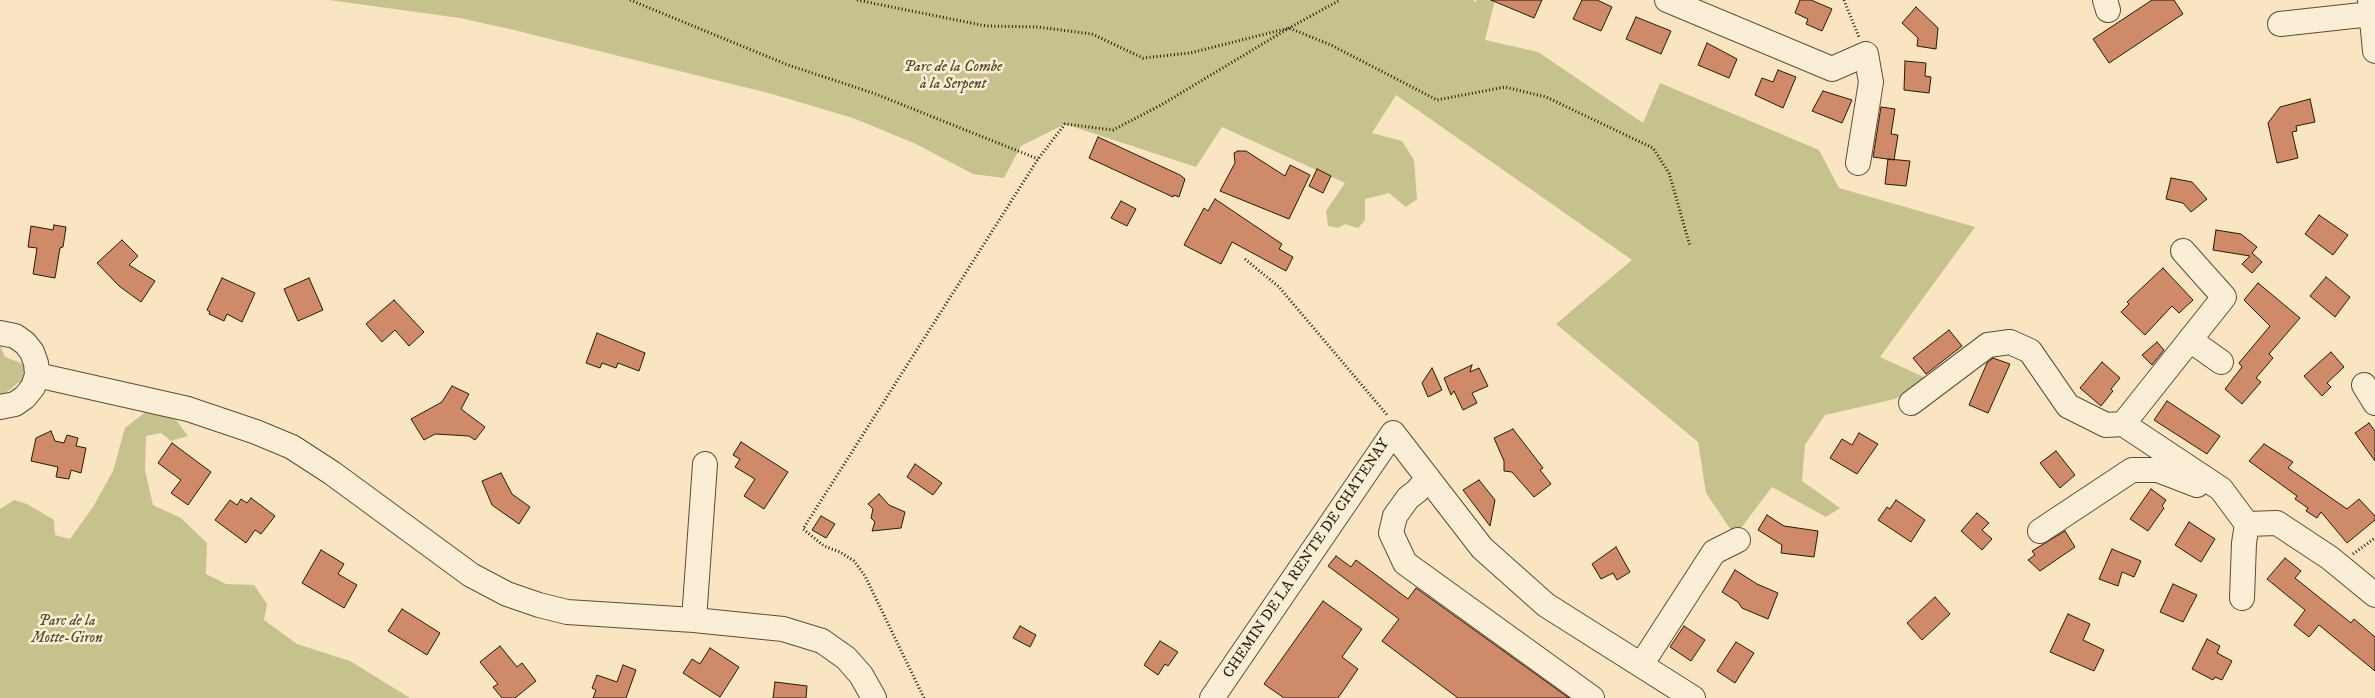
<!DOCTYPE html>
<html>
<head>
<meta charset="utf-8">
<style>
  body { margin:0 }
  canvas { display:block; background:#f9e5c1 }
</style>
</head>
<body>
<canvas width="2375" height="698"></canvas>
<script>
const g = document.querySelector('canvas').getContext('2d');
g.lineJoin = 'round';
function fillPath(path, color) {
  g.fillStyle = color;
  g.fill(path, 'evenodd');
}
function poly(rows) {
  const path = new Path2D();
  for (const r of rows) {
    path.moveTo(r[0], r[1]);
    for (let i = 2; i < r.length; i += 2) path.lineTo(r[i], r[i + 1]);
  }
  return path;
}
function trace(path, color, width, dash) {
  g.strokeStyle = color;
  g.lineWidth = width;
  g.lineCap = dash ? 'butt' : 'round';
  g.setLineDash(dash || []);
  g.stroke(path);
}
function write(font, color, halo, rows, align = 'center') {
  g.font = font + ' "IM FELL DW Pica",serif';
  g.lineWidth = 5;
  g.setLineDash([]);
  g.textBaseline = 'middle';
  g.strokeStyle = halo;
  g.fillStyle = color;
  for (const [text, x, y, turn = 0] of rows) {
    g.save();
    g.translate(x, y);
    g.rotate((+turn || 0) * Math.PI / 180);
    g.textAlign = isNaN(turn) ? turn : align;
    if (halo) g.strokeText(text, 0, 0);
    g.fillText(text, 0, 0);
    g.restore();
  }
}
fillPath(poly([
  [329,0,1473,0,1476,3,1476,0,1495,0,1485,40,1538,52,1643,123,1660,83,1819,150,1839,188,1975,227,1880,357,1928,379,1895,399,1825,415,1805,445,1802,481,1840,508,1826,517,1772,487,1735,536,1706,493,1698,442,1556,324,1632,260,1396,95,1372,133,1402,141,1414,160,1417,199,1406,207,1389,193,1365,199,1365,220,1358,228,1345,224,1338,228,1328,226,1326,211,1345,183,1222,127,1196,167,1065,124,1021,146,1004,178,973,174,916,144,853,118,772,94,514,30,460,18],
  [0,345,5,357,21,363,27,368,25,382,18,383,3,395,0,394],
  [148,410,176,420,188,436,171,441,161,433,146,436,145,470,153,505,181,518,207,543,206,574,226,584,254,585,267,604,264,620,297,644,350,661,410,698,0,698,0,509,14,500,27,504,54,520,55,535,70,539,93,507,113,471,125,428]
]), '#c6c28d');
const building = poly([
  [1491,0,1542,0,1534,18,1491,0],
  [1582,0,1597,0,1612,7,1601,31,1573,19,1582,0],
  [1800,0,1811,0,1832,9,1822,31,1806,24,1808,19,1795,13,1800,0],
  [2152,0,2174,0,2183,14,2109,63,2093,39,2152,0],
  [1916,7,1938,28,1936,49,1917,46,1918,38,1902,23,1916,7],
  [1636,17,1671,31,1661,54,1626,39,1636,17],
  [1707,43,1737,59,1729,78,1698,65,1707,43],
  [1905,61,1926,63,1925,76,1931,77,1929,93,1904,90,1905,61],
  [1778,70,1796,77,1783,108,1755,95,1762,78,1773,82,1778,70],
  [1823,91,1852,100,1842,123,1812,111,1823,91],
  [2310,99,2315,122,2296,126,2297,131,2292,132,2298,158,2277,163,2268,123,2280,107,2310,99],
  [1881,107,1895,109,1891,134,1898,135,1894,160,1873,157,1881,107],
  [1098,137,1180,175,1185,179,1179,197,1174,195,1173,197,1089,158,1098,137],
  [1238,151,1246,151,1285,176,1290,165,1310,175,1289,219,1220,191,1235,163,1234,153,1238,151],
  [1888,159,1910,161,1906,186,1885,184,1888,159],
  [1317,169,1331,176,1323,193,1309,186,1317,169],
  [2171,178,2192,182,2207,199,2191,212,2183,203,2166,199,2171,178],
  [1215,199,1282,244,1279,249,1293,257,1286,271,1232,242,1221,264,1184,245,1204,208,1208,211,1215,199],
  [1121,201,1136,209,1127,226,1111,218,1121,201],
  [2319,215,2348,235,2333,255,2305,234,2319,215],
  [54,225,66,227,63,247,60,248,55,278,33,274,37,248,28,247,31,226,53,230,54,225],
  [2216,230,2241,234,2257,247,2252,253,2262,262,2252,273,2242,264,2250,256,2213,250,2216,230],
  [122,240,138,256,129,265,155,281,141,302,119,286,97,263,122,240],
  [2163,268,2193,300,2179,313,2172,306,2145,335,2121,312,2129,304,2127,302,2163,268],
  [2326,277,2350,297,2335,317,2310,296,2326,277],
  [222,278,255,293,242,322,227,314,224,321,209,314,210,312,207,310,222,278],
  [309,278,323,310,298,321,284,289,309,278],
  [2258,283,2300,318,2269,354,2273,358,2256,378,2261,382,2242,404,2225,389,2242,367,2239,363,2270,326,2244,300,2258,283],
  [394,300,424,332,409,346,395,330,382,342,366,324,394,300],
  [1949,330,1962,346,1926,374,1913,358,1949,330],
  [597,333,645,353,639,371,618,363,616,368,602,363,600,368,586,363,597,333],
  [2157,342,2164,350,2152,365,2142,355,2157,342],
  [2331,352,2344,367,2327,383,2331,387,2322,396,2304,376,2331,352],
  [1993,358,2010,364,1988,413,1969,405,1987,363,1993,358],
  [2102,362,2120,378,2111,389,2113,391,2101,406,2080,388,2102,362],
  [1472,365,1470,372,1479,368,1488,386,1472,393,1477,403,1463,410,1454,391,1451,395,1444,378,1472,365],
  [1432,368,1442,390,1428,397,1422,383,1432,368],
  [452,386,469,394,461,409,485,427,475,440,469,436,435,434,424,440,411,419,442,402,452,386],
  [2167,401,2220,436,2207,454,2154,420,2167,401],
  [2369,423,2375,431,2375,461,2355,433,2369,423],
  [1513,429,1543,468,1540,470,1551,484,1534,497,1512,472,1504,471,1504,461,1494,438,1513,429],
  [51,431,55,441,64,443,67,435,78,438,76,446,86,448,81,473,71,470,69,479,56,477,58,467,31,461,36,438,51,431],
  [1859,433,1878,444,1857,474,1830,458,1842,439,1852,445,1859,433],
  [741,442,788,472,764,509,744,496,755,479,735,467,740,459,733,455,741,442],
  [172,443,211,472,188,505,171,493,181,480,158,463,172,443],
  [2264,444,2293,462,2288,468,2347,509,2359,499,2375,516,2375,520,2347,543,2321,512,2317,518,2306,511,2308,508,2295,499,2297,496,2249,461,2264,444],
  [2056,451,2075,475,2060,488,2040,463,2056,451],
  [915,464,942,483,933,495,907,477,915,464],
  [501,473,512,494,530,507,519,524,492,505,482,481,501,473],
  [1479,480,1495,500,1490,526,1463,490,1479,480],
  [2151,489,2166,500,2162,506,2164,508,2148,531,2130,519,2151,489],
  [879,494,889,505,905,512,901,528,872,531,875,522,871,518,873,509,868,504,879,494],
  [251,498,275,516,261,534,255,530,246,543,215,520,230,500,237,505,241,499,247,503,251,498],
  [1896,500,1925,520,1911,542,1878,520,1887,507,1890,509,1896,500],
  [1977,513,1989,523,1982,530,1992,539,1982,550,1961,531,1977,513],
  [1767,515,1784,526,1818,531,1814,557,1781,553,1782,545,1758,530,1767,515],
  [821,516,835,524,826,538,812,530,821,516],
  [2189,522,2215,539,2201,562,2175,545,2189,522],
  [2065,531,2075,547,2040,571,2028,560,2035,555,2032,551,2065,531],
  [1616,547,1630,572,1617,580,1613,573,1601,579,1592,564,1616,547],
  [2112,549,2141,561,2134,577,2122,572,2118,586,2099,579,2112,549],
  [321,550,344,564,338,574,357,585,344,608,302,583,321,550],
  [1336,556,1351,567,1356,560,1408,599,1416,588,1569,698,1458,698,1382,641,1399,619,1328,566,1336,556],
  [2285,558,2301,571,2295,578,2351,623,2354,619,2375,637,2375,671,2319,625,2309,637,2294,625,2305,610,2267,579,2285,558],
  [1735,570,1757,584,1778,593,1768,619,1742,608,1738,602,1722,592,1735,570],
  [2173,584,2197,595,2183,622,2160,612,2173,584],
  [1935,597,1950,614,1922,640,1907,623,1935,597],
  [1323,601,1362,629,1342,657,1358,669,1338,698,1284,698,1264,684,1323,601],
  [402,609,440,633,427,655,388,631,402,609],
  [2068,614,2090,624,2083,640,2104,650,2094,671,2050,652,2068,614],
  [1020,626,1036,635,1030,647,1013,638,1020,626],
  [1684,626,1705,640,1691,661,1670,647,1684,626],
  [2207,639,2220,646,2217,653,2232,661,2222,680,2215,677,2213,680,2192,669,2207,639],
  [1160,641,1178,652,1168,666,1165,664,1158,675,1144,665,1160,641],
  [1736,642,1754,653,1735,683,1717,671,1736,642],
  [500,646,517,667,522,663,536,681,515,698,502,698,493,687,498,684,480,662,500,646],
  [710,648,739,667,720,697,683,673,692,659,700,664,710,648],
  [623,665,636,670,626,698,593,698,596,690,592,688,597,675,617,682,623,665],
  [775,682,807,686,806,698,773,698,775,682]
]);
fillPath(building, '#cf8b69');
trace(building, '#2a1a03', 1);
const minor = poly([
  [1667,0,1832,69,1866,54,1871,82,1858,163],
  [2105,0,2108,10],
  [2370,0,2375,51],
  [2280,24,2371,14],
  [2183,251,2224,297,2123,424,2221,489,2247,524,2277,523,2330,558,2375,595],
  [0,333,15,336,25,343,32,352,36,363,37,375,33,387,25,397,15,404,0,407],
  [2190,340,2221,362],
  [37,375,188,409,256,432,292,447,332,473,471,575,507,594,539,605,567,612,694,620,783,629,822,641,846,658,861,675,874,698],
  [2364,385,2375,403],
  [1911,403,1988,345,2010,342,2030,351,2068,406,2106,425,2123,424],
  [1428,478,1417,491,1408,498,1395,516,1391,533,1405,563,1592,698],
  [2040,531,2132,470,2158,470,2197,485],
  [2242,598,2244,543,2247,524],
  [694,620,705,464],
  [1641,665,1714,552,1738,540],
  [1212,698,1393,433,1482,548,1546,605,1693,698]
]);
trace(minor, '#5e4d32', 26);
trace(poly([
  [630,0,788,65,873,93,1038,159],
  [857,0,986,26,1038,27,1092,34,1143,58,1190,53,1289,28,1331,45,1437,100,1505,87,1546,97,1653,148,1669,173,1690,246],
  [1844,0,1859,37],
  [1245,259,1279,287,1388,416],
  [2353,554,2375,538],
  [924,698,865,576,854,561,840,552,824,546,803,529,1038,159,1065,124,1113,130,1161,105,1289,28,1340,0]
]), '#2a1a03', 3, [1, 2.5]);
trace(minor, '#fbeed7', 24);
write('italic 15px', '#594c2c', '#fbeed7', [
  ["Parc de la Combe",953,68],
  ["à la Serpent",953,85],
  ["Parc de la",67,622],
  ["Motte-Giron",67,639]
]);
write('15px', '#2a1a03', '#fbeed7', [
  ["CHEMIN DE LA RENTE DE CHATENAY",1307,559,-56]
]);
</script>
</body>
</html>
